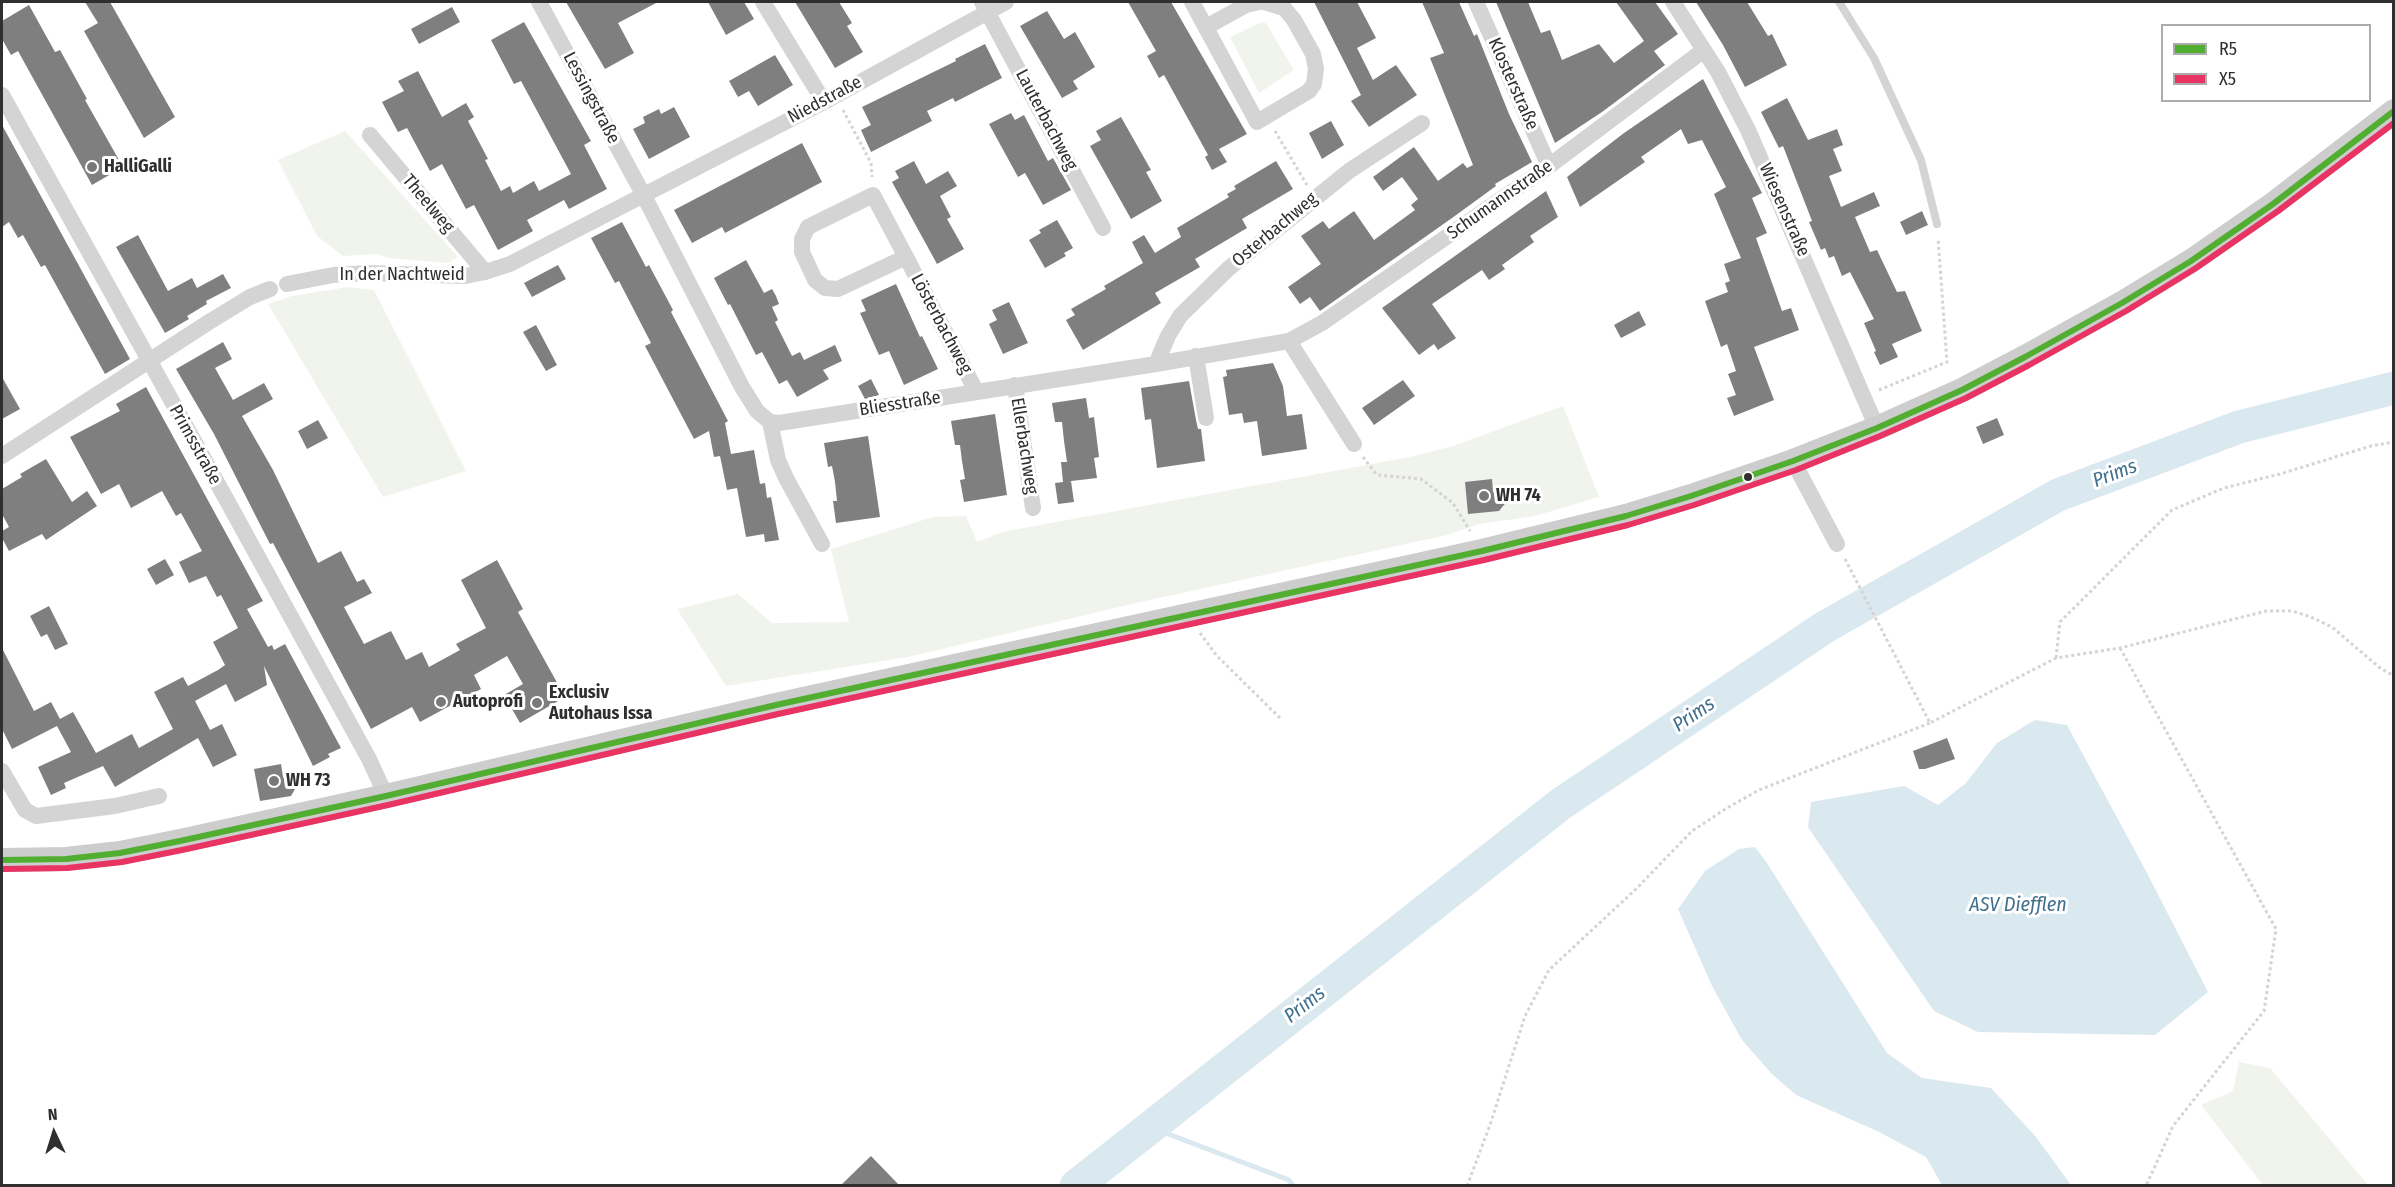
<!DOCTYPE html>
<html>
<head>
<meta charset="utf-8">
<style>
  body { margin:0 }
  #map { position:relative; width:2395px; height:1187px; overflow:hidden; background:#fff; font-family:"Fira Sans Condensed",sans-serif }
  canvas { display:block }
  .frame { position:absolute; inset:0; border:3px solid #2f2f2f; pointer-events:none }
  .legend { position:absolute; left:2161px; top:24px; width:210px; height:78px; box-sizing:border-box; background:#fff; border:2px solid #acacac; margin:0; padding:8px 10px; list-style:none; font-size:18px; color:#2f2f2f }
  .legend li { display:flex; align-items:center; gap:12px; height:30px }
  .legend b { width:30px; border:2px solid #acacac }
  .north { position:absolute; left:24px; top:1103px; width:60px; height:60px; -webkit-text-stroke:4px #fff; paint-order:stroke; rotate:356deg; font-size:16px; font-weight:700; line-height:24px; text-align:center; color:#2f2f2f }
  .north::after { content:''; display:block; margin:auto; width:21px; height:27px; background:#2f2f2f; clip-path:polygon(50% 0,100% 100%,50% 72%,0 100%) }
</style>
</head>
<body>
<div id="map">
<canvas width="2395" height="1187"></canvas>
<div class="frame"></div>
<ul class="legend">
<li><b style="height:8px;background:#51ae31"></b>R5</li>
<li><b style="height:8px;background:#e83363"></b>X5</li>
</ul>
<div class="north">N</div>
</div>
<script>
const g = document.querySelector('canvas').getContext('2d');
g.lineJoin = 'round';
function fillPath(path, color) {
  g.fillStyle = color;
  g.fill(path, 'evenodd');
}
function poly(rows) {
  const path = new Path2D();
  for (const r of rows) {
    path.moveTo(r[0], r[1]);
    for (let i = 2; i < r.length; i += 2) path.lineTo(r[i], r[i + 1]);
  }
  return path;
}
function trace(path, color, width, dash) {
  g.strokeStyle = color;
  g.lineWidth = width;
  g.lineCap = dash ? 'butt' : 'round';
  g.setLineDash(dash || []);
  g.stroke(path);
}
function write(font, color, halo, rows, align = 'center') {
  g.font = font + ' "Fira Sans Condensed",sans-serif';
  g.lineWidth = 6;
  g.setLineDash([]);
  g.textBaseline = 'middle';
  g.strokeStyle = halo;
  g.fillStyle = color;
  for (const [text, x, y, turn = 0] of rows) {
    g.save();
    g.translate(x, y);
    g.rotate((+turn || 0) * Math.PI / 180);
    g.textAlign = isNaN(turn) ? turn : align;
    if (halo) g.strokeText(text, 0, 0);
    g.fillText(text, 0, 0);
    g.restore();
  }
}
fillPath(poly([
  [1262,22,1266,23,1294,70,1259,93,1230,37],
  [345,131,458,257,448,263,389,258,376,254,343,256,317,236,278,160],
  [348,287,374,290,466,471,383,497,268,304,292,296],
  [1563,406,1599,497,1535,516,1479,524,1447,535,1136,603,908,657,726,686,677,609,738,594,772,623,849,622,831,549,933,517,966,516,977,542,1002,532,1410,457,1453,446],
  [2239,1062,2270,1068,2368,1185,2263,1185,2201,1105,2233,1091]
]), '#f1f4ec');
fillPath(poly([
  [2035,720,2067,725,2147,873,2208,992,2155,1035,1978,1032,1934,1011,1808,827,1811,802,1904,786,1938,805,1966,783,1997,743],
  [1755,847,1767,863,1887,1053,1922,1078,1991,1088,2036,1137,2071,1185,1942,1185,1926,1157,1877,1131,1796,1095,1772,1074,1742,1040,1712,986,1678,909,1705,871,1739,849]
]), '#dae8f0');
trace(poly([
  [1150,1127,1289,1180,1293,1186]
]), '#dae8f0', 5);
trace(poly([
  [1076,1186,1562,803,1825,627,2058,495,2239,427,2394,388]
]), '#dae8f0', 33);
fillPath(poly([
  [85,2,110,2,175,117,144,138,84,31,98,23],
  [566,2,658,2,618,23,634,53,605,69],
  [708,2,744,2,754,19,726,35],
  [795,2,839,2,852,23,847,26,863,52,835,68],
  [1128,2,1171,2,1247,134,1219,149,1227,162,1212,170,1205,157,1208,155,1164,75,1159,78,1147,56,1156,51],
  [1314,2,1357,2,1376,38,1357,48,1373,80,1396,65,1417,95,1369,127,1351,101,1361,95],
  [1422,2,1459,2,1474,36,1477,34,1509,114,1532,162,1495,184,1496,186,1452,218,1320,311,1310,297,1300,304,1288,287,1321,264,1301,236,1323,221,1329,229,1354,211,1374,240,1415,210,1411,205,1418,199,1402,177,1383,191,1373,177,1414,147,1438,181,1463,163,1467,168,1473,165,1430,58,1444,53],
  [1496,2,1528,2,1541,33,1550,30,1562,60,1599,44,1614,63,1644,41,1616,2,1655,2,1678,34,1654,51,1665,65,1602,112,1555,143],
  [1696,2,1747,2,1768,36,1772,34,1787,65,1745,87,1723,45],
  [29,5,55,52,60,50,87,99,85,100,123,167,92,185,18,51,11,55,2,39,2,21],
  [452,7,460,22,419,44,411,29],
  [1047,11,1064,39,1075,32,1095,67,1073,81,1078,89,1062,98,1020,26],
  [524,22,591,141,584,145,607,189,569,209,564,200,527,220,533,231,498,250,474,205,466,209,442,164,430,171,407,128,398,132,382,102,404,91,398,81,418,71,442,117,466,103,474,117,468,121,488,159,485,160,501,191,510,186,513,193,534,181,539,191,571,174,521,81,514,84,491,40],
  [985,44,1002,78,955,102,953,98,927,111,932,121,871,152,861,130,871,125,862,107,956,61,955,59],
  [775,55,793,85,758,106,749,91,738,97,729,81],
  [1703,79,1762,193,1752,198,1767,233,1756,238,1782,311,1791,308,1799,330,1754,347,1774,400,1734,416,1727,398,1736,395,1728,374,1736,371,1727,344,1721,347,1705,301,1728,292,1725,283,1730,281,1724,264,1741,258,1714,194,1726,187,1702,140,1688,144,1681,129,1641,157,1645,162,1580,207,1567,177,1624,133],
  [1787,98,1808,140,1837,129,1843,145,1833,149,1842,171,1829,176,1841,207,1874,192,1880,206,1855,217,1870,252,1877,250,1897,292,1905,291,1922,331,1892,344,1898,357,1880,365,1874,352,1876,351,1864,323,1874,319,1850,272,1842,276,1834,256,1829,258,1825,248,1821,250,1809,222,1812,221,1783,146,1779,148,1761,112],
  [674,107,690,137,649,159,633,129,645,123,643,117,659,109,661,114],
  [1011,113,1015,120,1024,115,1048,161,1053,158,1071,190,1043,205,1025,173,1018,177,989,124],
  [1121,117,1151,170,1146,172,1162,201,1131,219,1090,146,1101,140,1096,131],
  [1331,121,1344,145,1322,159,1309,133],
  [2,125,130,359,105,374,45,265,41,267,23,235,18,238,9,222,2,227],
  [802,143,822,182,725,233,722,227,692,243,674,210],
  [914,161,926,184,948,171,957,186,940,196,951,217,947,219,964,249,937,264,892,182,899,178,895,171],
  [1276,161,1293,189,1242,219,1247,228,1195,259,1200,267,1155,293,1161,303,1083,350,1066,320,1075,315,1071,309,1106,289,1104,286,1143,263,1132,242,1144,235,1155,253,1181,237,1177,228,1229,197,1227,194,1236,189,1234,186],
  [1546,191,1558,217,1530,236,1534,242,1502,265,1505,269,1489,280,1482,270,1432,304,1456,338,1438,350,1434,344,1419,355,1382,308],
  [1922,211,1928,225,1906,235,1900,222],
  [1057,220,1073,248,1064,253,1066,256,1045,268,1029,240,1041,233,1039,230],
  [622,222,646,267,649,265,673,310,671,312,728,421,725,423,731,454,754,450,760,484,765,483,767,498,771,497,779,540,765,542,764,534,746,537,737,488,727,490,720,456,714,457,709,431,694,439,645,346,651,343,619,281,615,283,591,238],
  [138,235,168,291,192,278,197,288,223,274,231,288,206,301,207,304,187,316,189,319,165,333,116,247],
  [746,260,764,293,772,289,776,296,779,304,772,307,778,320,775,322,792,356,800,352,804,360,835,345,842,361,823,370,829,379,797,397,787,380,779,384,762,352,756,355,730,304,728,305,714,278],
  [558,265,566,279,532,297,524,283],
  [896,284,920,337,922,336,938,369,904,385,889,351,879,355,860,313,866,311,861,300],
  [1009,302,1028,343,1003,354,989,324,997,320,992,310],
  [1639,311,1646,325,1621,338,1614,325],
  [536,325,557,365,546,371,523,332],
  [223,342,232,359,215,368,233,400,264,383,273,399,242,416,273,470,318,563,341,551,357,582,364,579,372,593,344,607,364,644,391,631,406,660,422,652,429,667,460,650,456,644,486,628,461,580,497,560,523,609,518,612,565,697,520,723,504,695,523,684,507,656,474,675,481,689,420,722,412,707,371,729,273,543,270,544,214,434,176,369],
  [1273,363,1283,386,1287,416,1302,414,1307,449,1262,456,1257,421,1244,423,1242,413,1229,415,1223,377,1227,376,1226,370],
  [2,377,20,409,2,419],
  [871,379,879,395,865,399,858,386],
  [1403,380,1415,396,1374,425,1362,408],
  [1189,381,1196,420,1198,429,1201,429,1205,461,1157,468,1151,419,1145,420,1141,388],
  [146,387,263,601,247,609,268,647,272,645,274,650,285,644,341,748,328,754,330,757,313,766,264,666,267,685,235,702,226,684,195,701,210,730,222,724,237,755,213,767,198,738,115,787,103,766,64,783,66,788,51,795,38,767,71,752,57,726,12,749,2,729,2,648,34,711,51,702,60,719,73,712,96,753,132,734,139,748,173,729,154,692,183,677,188,686,218,670,225,665,213,642,238,628,221,595,217,597,206,576,189,583,179,562,202,551,181,513,176,516,162,491,131,508,119,484,101,494,70,437,120,411,116,404],
  [1086,398,1089,418,1094,417,1099,457,1094,458,1097,478,1063,482,1061,462,1067,462,1064,441,1062,422,1055,422,1052,403],
  [995,414,1007,495,964,502,960,480,965,479,962,461,960,445,955,445,951,421],
  [1997,418,2004,435,1983,444,1976,427],
  [318,420,328,438,307,449,298,431],
  [868,436,880,517,836,523,833,501,837,501,835,482,832,466,828,467,824,443],
  [46,459,72,502,87,491,97,506,46,540,42,534,9,551,2,538,2,531,9,527,2,514,2,489,22,477,20,474],
  [1492,479,1493,492,1508,500,1499,511,1468,514,1465,482],
  [1071,481,1074,502,1058,504,1055,483],
  [165,559,174,575,156,585,147,569],
  [49,606,68,644,55,650,47,634,41,637,30,616],
  [1947,738,1955,759,1925,769,1919,769,1913,751],
  [281,764,283,777,298,784,291,796,260,801,254,769],
  [871,1156,899,1185,841,1185]
]), '#7f7f7f');
trace(poly([
  [843,110,871,163,872,177],
  [1275,131,1307,185],
  [1879,390,1947,362,1938,238],
  [1363,457,1377,475,1421,479,1453,503,1470,531],
  [1845,559,1930,723,2056,658,2120,648,2266,611,2292,611,2311,617,2332,627,2380,668,2394,676],
  [1200,633,1217,656,1280,718],
  [2120,648,2276,929,2264,1011,2173,1126,2146,1186],
  [2056,658,2060,622,2172,510,2224,488,2280,474,2371,446,2394,442],
  [1467,1186,1490,1125,1525,1016,1549,970,1636,889,1692,831,1727,808,1759,790,1930,723]
]), '#d4d4d4', 3, [3, 3]);
trace(poly([
  [1839,2,1874,58,1921,160,1937,224]
]), '#d4d4d4', 8);
trace(poly([
  [539,2,643,194,742,387,757,411,770,422,779,423,1156,364,1289,341,1322,323,1549,166,1704,50],
  [763,2,824,102],
  [982,2,1103,228],
  [1192,2,1257,122,1309,91,1314,84,1316,69,1313,54,1294,20,1284,8,1264,2],
  [1476,2,1549,166],
  [1673,2,1718,72,1748,130,1877,428],
  [1206,27,1246,5,1259,2],
  [2,95,230,506,369,759,386,796],
  [370,135,485,272],
  [906,257,838,289,825,288,815,280,802,252,802,239,808,227,873,195,906,257,976,391],
  [287,284,333,275,369,273,465,276,485,272,510,264,824,102,1006,2],
  [1289,341,1354,444],
  [1196,356,1206,418],
  [1156,364,1168,336,1180,316,1228,269,1349,171,1422,123],
  [1015,385,1033,508],
  [770,422,778,460,786,478,822,544],
  [2,456,209,322,250,297,270,289],
  [1793,461,1837,544],
  [2,771,25,810,36,816,115,806,159,796]
]), '#d4d4d4', 16);
trace(poly([
  [2,860,66,859,120,853,180,841,386,796,776,705,1482,551,1626,516,1691,496,1793,461,1877,428,1962,390,2025,357,2122,303,2191,261,2273,204,2394,111]
]), '#cdcdcd', 24);
trace(poly([
  [2,860,66,859,120,853,180,841,386,796,776,705,1482,551,1626,516,1691,496,1793,461,1877,428,1962,390,2025,357,2122,303,2191,261,2273,204,2394,111]
]), '#51ae31', 6);
trace(poly([
  [2,869,67,868,122,862,182,850,388,805,778,714,1484,560,1628,525,1694,505,1796,470,1880,436,1966,398,2029,365,2126,311,2196,268,2278,211,2394,123]
]), '#e83363', 6);
for (const [x, y, r, color] of [
  [92,167,6,"#787878"],
  [1748,477,5,"#2f2f2f"],
  [1484,496,6,"#787878"],
  [441,702,6,"#787878"],
  [537,703,6,"#787878"],
  [274,781,6,"#787878"]
]) {
  const dot = new Path2D();
  dot.arc(x, y, r, 0, 2 * Math.PI);
  g.fillStyle = color;
  g.fill(dot);
  trace(dot, '#fff', 2);
}
write('18px', '#2f2f2f', '#fff', [
  ["Klosterstraße",1513,84,66],
  ["Lessingstraße",591,98,62],
  ["Niedstraße",825,100,-28],
  ["Lauterbachweg",1046,120,62],
  ["Schumannstraße",1500,200,-35],
  ["Theelweg",428,204,50],
  ["Wiesenstraße",1784,210,66],
  ["Osterbachweg",1275,230,-40],
  ["In der Nachtweid",402,275],
  ["Lösterbachweg",941,324,62],
  ["Bliesstraße",900,404,-9],
  ["Primsstraße",195,445,61],
  ["Ellerbachweg",1024,446,81]
]);
write('bold 18px', '#2f2f2f', '#fff', [
  ["HalliGalli",104,167],
  ["WH 74",1496,496],
  ["Exclusiv",549,693],
  ["Autohaus Issa",549,714],
  ["Autoprofi",453,702],
  ["WH 73",286,781]
], 'left');
write('italic 20px', '#40708e', '#fff', [
  ["Prims",2115,474,-21],
  ["Prims",1694,715,-34],
  ["ASV Diefflen",2018,905],
  ["Prims",1305,1005,-38]
]);
</script>
</body>
</html>
